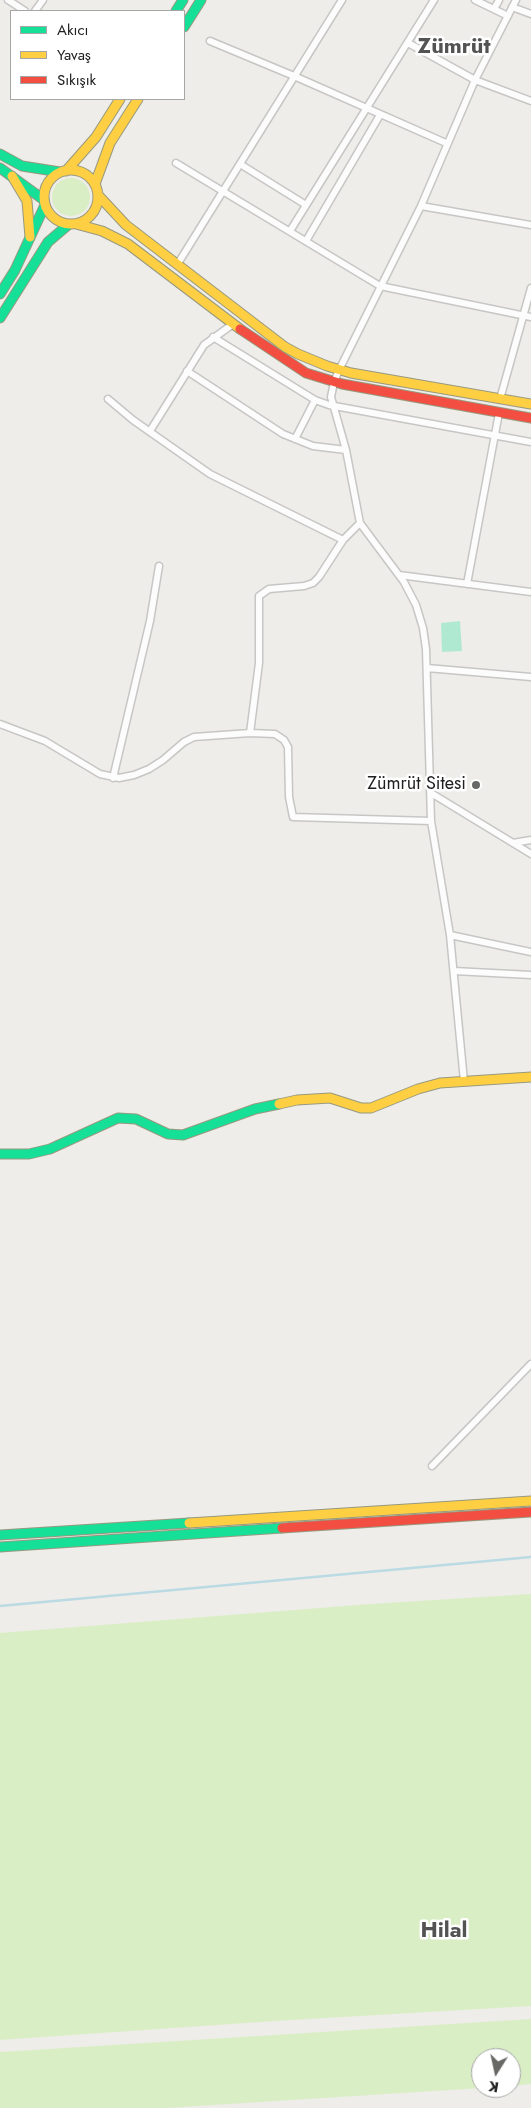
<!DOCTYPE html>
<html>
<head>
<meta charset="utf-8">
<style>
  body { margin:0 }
  #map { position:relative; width:531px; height:2108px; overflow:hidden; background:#eeede9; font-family:Jost,sans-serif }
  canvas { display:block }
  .legend { position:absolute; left:10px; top:10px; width:175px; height:90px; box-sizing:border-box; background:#fff; border:1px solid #a6a6a6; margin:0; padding:6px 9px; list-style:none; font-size:15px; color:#202020 }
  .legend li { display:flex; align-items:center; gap:10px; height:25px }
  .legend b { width:25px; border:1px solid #a6a6a6 }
  .north { position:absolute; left:471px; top:2048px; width:50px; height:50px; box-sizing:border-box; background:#fff; border:1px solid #a6a6a6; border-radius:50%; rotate:190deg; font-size:14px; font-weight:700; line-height:20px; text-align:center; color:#202020 }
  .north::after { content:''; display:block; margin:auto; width:18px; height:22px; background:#686866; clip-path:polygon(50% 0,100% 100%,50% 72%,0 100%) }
</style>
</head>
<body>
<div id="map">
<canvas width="531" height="2108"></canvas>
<ul class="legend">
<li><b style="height:6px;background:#16e098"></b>Akıcı</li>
<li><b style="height:6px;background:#ffcf43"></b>Yavaş</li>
<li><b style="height:6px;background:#f24e42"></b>Sıkışık</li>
</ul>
<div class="north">K</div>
</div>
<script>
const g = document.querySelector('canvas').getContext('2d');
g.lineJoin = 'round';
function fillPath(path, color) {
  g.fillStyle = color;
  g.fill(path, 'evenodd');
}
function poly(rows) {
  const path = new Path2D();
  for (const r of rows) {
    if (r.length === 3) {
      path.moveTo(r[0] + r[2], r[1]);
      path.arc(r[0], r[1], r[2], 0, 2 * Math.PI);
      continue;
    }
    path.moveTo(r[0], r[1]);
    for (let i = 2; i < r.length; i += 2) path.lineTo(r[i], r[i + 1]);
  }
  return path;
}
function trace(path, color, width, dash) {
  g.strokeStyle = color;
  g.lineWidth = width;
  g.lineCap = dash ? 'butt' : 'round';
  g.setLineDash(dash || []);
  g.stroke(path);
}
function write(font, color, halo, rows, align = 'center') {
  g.font = font + ' Jost,sans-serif';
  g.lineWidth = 5;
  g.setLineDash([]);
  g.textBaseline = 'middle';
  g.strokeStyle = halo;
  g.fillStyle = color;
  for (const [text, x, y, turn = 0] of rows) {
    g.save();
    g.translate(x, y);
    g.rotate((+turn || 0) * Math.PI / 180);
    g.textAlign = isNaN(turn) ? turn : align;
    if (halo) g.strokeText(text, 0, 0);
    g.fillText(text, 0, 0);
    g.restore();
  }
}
fillPath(poly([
  [71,197,19],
  [531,1594,531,2006,275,2021,0,2040,0,1633,370,1604],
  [531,2019,531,2084,511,2086,511,2058,481,2058,481,2088,166,2108,0,2108,0,2052]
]), '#daeec5');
fillPath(poly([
  [460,621,462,651,442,652,441,623]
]), '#b0e9d2');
trace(poly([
  [0,1606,531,1557]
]), '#badae4', 2.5);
const street = poly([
  [8,0,25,11],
  [475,0,508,16],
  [512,7,531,14],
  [494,9,499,0],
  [35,11,43,0],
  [210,41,294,76,446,143],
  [408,43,475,80,531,101],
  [176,163,380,286,531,317],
  [240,164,306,205],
  [421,206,531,225],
  [290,231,434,0],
  [306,241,380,115],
  [177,265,342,0],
  [213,337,315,400,329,405,531,442],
  [187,371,283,434,313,446,346,450],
  [108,399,133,420,210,474,343,540],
  [500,399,531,288],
  [150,431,204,345,233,324],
  [295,439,315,400],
  [399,575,531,592],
  [467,584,499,413],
  [427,668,531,677],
  [0,724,45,741,100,774,119,778,134,775,149,769,163,760,184,742,194,737,250,733,275,734,284,740,288,747,289,797,293,817,431,821],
  [250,733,259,663,259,596,269,589,304,586,313,583,319,577,343,540,360,523],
  [113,778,150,621,159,566],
  [431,793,531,854],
  [513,843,531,840],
  [450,935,531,952],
  [454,971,531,975],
  [464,1081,450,935,431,821,426,649,423,628,416,605,404,582,360,523,346,450,331,397,334,382,339,370,421,206,475,80,516,0],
  [432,1466,531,1364]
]);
const fast = poly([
  [176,11,183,0],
  [184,27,201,0],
  [0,154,22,166,60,172],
  [0,168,44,200],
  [0,294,15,270,45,205],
  [0,318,48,242,68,225],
  [0,1154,29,1154,50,1149,118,1118,136,1119,168,1134,183,1135,255,1109,279,1104],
  [0,1535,189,1523],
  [0,1547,282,1528]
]);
const slow = poly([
  [71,197,27],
  [66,171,96,137,120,99],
  [12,176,27,201,30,237],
  [95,184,110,143,138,99],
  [98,195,126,225,285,347,298,354,327,366,351,373,531,404],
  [76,224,102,231,128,244,240,329],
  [279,1104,297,1100,330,1098,361,1108,371,1108,418,1089,440,1083,531,1077],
  [189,1523,531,1501]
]);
const jam = poly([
  [240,329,306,373,342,384,531,418],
  [282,1528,531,1512]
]);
trace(street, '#c7c6c5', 9);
trace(fast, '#97997f', 11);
trace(slow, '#97997f', 11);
trace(jam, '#97997f', 11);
trace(street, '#fcfcfc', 6);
trace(fast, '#16e098', 9);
trace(slow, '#ffcf43', 9);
trace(jam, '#f24e42', 9);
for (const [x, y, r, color] of [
  [476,785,5,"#686866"]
]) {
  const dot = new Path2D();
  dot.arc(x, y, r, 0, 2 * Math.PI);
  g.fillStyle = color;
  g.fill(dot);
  trace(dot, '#fff', 2);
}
write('18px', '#202020', '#fff', [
  ["Zümrüt Sitesi",466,785]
], 'right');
write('bold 22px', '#535353', '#fff', [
  ["Zümrüt",454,48],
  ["Hilal",444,1932]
]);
</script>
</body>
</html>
